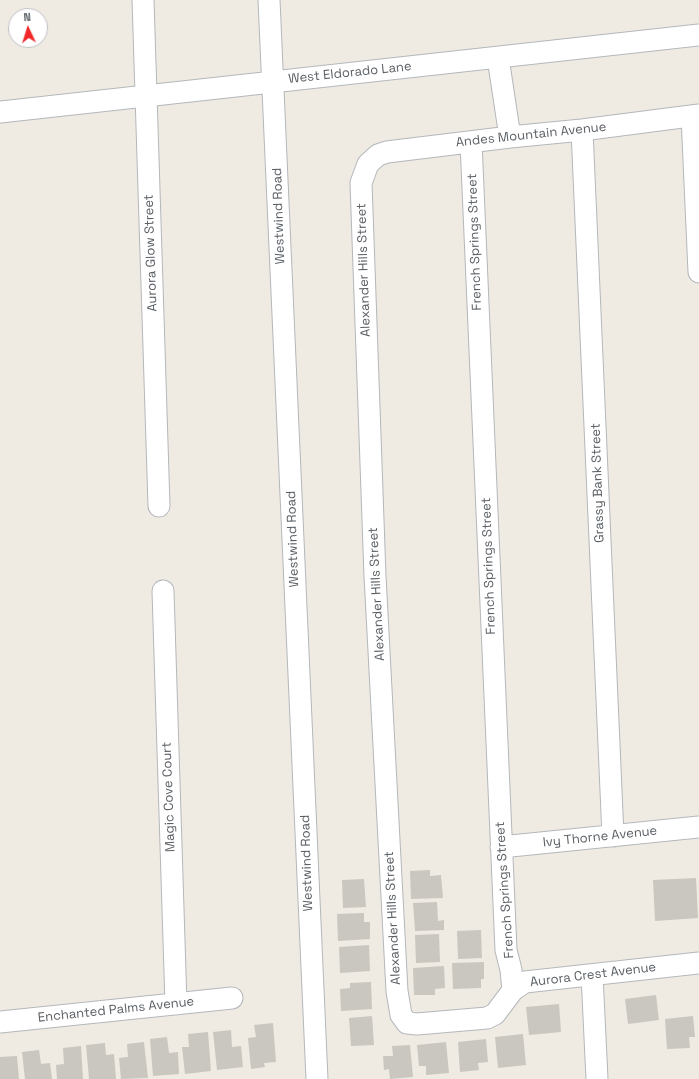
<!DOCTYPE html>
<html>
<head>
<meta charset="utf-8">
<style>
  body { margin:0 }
  #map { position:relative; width:699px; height:1079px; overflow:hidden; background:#efebe3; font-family:"Space Grotesk",sans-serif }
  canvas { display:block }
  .north { position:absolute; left:8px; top:8px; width:40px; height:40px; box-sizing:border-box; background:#fff; border:1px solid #bdbfc1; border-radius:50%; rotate:356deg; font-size:11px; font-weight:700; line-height:16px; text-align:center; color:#5b6065 }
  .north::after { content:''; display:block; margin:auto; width:14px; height:18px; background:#f12829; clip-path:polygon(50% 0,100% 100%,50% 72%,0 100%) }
</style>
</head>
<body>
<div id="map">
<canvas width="699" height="1079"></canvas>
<div class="north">N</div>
</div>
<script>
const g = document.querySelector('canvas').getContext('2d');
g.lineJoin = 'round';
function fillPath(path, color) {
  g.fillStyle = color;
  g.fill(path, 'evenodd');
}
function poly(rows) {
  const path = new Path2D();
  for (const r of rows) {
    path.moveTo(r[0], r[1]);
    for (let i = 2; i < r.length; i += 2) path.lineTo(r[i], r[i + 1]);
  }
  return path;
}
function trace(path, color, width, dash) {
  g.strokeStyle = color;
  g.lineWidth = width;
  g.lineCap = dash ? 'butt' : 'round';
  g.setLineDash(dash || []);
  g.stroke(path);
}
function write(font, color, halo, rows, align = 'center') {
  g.font = font + ' "Space Grotesk",sans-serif';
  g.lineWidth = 3.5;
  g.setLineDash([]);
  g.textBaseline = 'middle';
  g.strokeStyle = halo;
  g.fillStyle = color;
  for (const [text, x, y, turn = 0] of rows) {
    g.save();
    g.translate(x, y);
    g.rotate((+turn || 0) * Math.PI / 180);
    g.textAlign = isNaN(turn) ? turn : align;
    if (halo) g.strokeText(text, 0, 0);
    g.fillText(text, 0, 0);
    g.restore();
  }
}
fillPath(poly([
  [430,870,430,876,441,875,443,898,411,899,410,871],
  [696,878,698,918,655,921,653,880],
  [364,879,366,907,343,908,342,880],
  [437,902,438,921,444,920,444,930,415,931,413,903],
  [364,913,364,922,370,922,370,939,338,941,337,914],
  [481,930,482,958,458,959,457,931],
  [439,934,440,962,416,963,415,935],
  [369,945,370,971,340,973,339,947],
  [484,962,484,979,481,979,481,988,453,989,452,963],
  [444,966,445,988,435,989,435,995,414,995,413,968],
  [371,982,372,1009,341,1011,340,989,350,988,350,983],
  [656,995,659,1020,628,1024,625,999],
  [559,1004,561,1032,529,1035,526,1007],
  [372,1016,374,1045,351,1046,349,1018],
  [693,1016,695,1037,689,1037,690,1048,667,1049,665,1019],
  [273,1023,276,1062,264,1063,265,1067,251,1069,248,1038,256,1037,254,1025],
  [231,1030,232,1047,241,1046,243,1067,217,1070,213,1032],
  [208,1032,211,1071,185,1074,182,1047,189,1047,188,1034],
  [523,1034,526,1065,498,1068,495,1037],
  [167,1037,169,1053,178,1052,179,1074,153,1076,150,1039],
  [486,1039,488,1062,478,1063,479,1070,460,1072,458,1042],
  [144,1042,148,1078,121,1079,119,1058,128,1057,127,1044],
  [446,1042,449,1073,426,1075,426,1066,419,1066,417,1045],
  [105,1043,106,1055,114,1054,116,1079,89,1079,86,1045],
  [410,1045,413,1077,390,1079,389,1069,384,1070,383,1056,393,1056,392,1046],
  [81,1046,83,1079,57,1079,56,1065,64,1064,63,1048],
  [39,1050,41,1064,50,1063,52,1079,25,1079,22,1052],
  [17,1056,19,1079,0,1079,0,1057]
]), '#cac6c0');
const minor = poly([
  [143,0,159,506],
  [269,0,317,1079],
  [498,58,510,137],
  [0,112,699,35],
  [699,115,582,130,510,137,387,152,378,155,368,164,361,183,375,576,397,991,401,1015,407,1023,417,1024,487,1018,495,1014,513,990,525,982,699,963],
  [692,116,699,272],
  [582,130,613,836],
  [471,142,506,950,511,970,513,990],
  [163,591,176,1004],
  [501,847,699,827],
  [592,975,597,1079],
  [0,1022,232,998]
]);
trace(minor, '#b4b7bb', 23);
trace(minor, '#fff', 21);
write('13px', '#5b6065', '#fff', [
  ["West Eldorado Lane",350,73,-6],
  ["Andes Mountain Avenue",531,135,-6],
  ["Westwind Road",279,216,-92],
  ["French Springs Street",475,242,-92],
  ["Aurora Glow Street",151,253,-92],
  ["Alexander Hills Street",364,270,-92],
  ["Grassy Bank Street",598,483,-92],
  ["Westwind Road",293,539,-92],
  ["French Springs Street",489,566,-92],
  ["Alexander Hills Street",377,594,-93],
  ["Magic Cove Court",169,797,-92],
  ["Ivy Thorne Avenue",600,837,-6],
  ["Westwind Road",307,863,-92],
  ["French Springs Street",505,890,-94],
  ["Alexander Hills Street",393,918,-93],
  ["Aurora Crest Avenue",593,975,-7],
  ["Enchanted Palms Avenue",116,1010,-6]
]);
</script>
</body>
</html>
